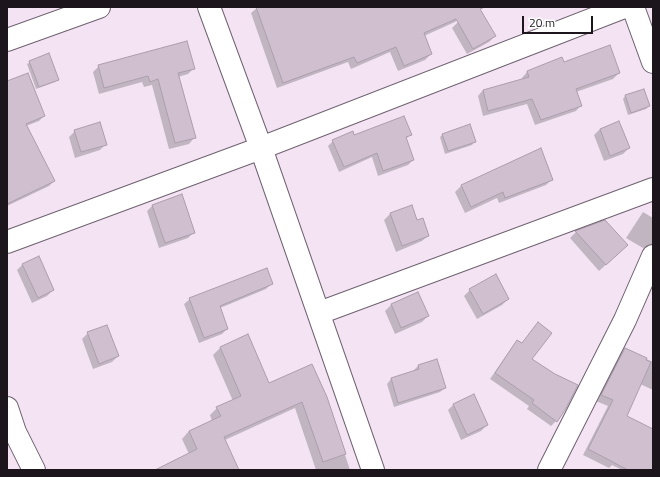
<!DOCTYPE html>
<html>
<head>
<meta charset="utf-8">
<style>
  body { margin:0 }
  #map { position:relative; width:660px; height:477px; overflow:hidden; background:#f3e3f3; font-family:"Titillium Web",sans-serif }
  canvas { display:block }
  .frame { position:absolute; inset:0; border:8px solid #1c161c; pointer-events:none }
  .scale { position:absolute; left:522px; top:16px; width:71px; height:18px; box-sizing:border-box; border:2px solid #1c161c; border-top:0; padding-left:5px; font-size:12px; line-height:14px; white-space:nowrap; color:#1c161c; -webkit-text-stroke:3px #fff; paint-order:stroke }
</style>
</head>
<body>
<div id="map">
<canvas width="660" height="477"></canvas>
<div class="frame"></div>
<div class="scale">20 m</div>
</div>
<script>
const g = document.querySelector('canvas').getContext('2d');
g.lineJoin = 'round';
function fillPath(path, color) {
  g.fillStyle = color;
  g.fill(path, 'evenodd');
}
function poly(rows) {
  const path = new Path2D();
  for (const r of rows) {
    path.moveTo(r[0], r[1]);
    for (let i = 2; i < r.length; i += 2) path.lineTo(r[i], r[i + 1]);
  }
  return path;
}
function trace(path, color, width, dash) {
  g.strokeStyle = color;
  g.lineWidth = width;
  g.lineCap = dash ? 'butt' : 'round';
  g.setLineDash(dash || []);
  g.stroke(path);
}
fillPath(poly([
  [258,7,457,7,461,16,455,22,424,36,431,54,425,60,398,71,390,52,351,69,348,62,277,88,251,13],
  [480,10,495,36,489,42,467,54,452,28,458,22],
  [561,59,563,64,619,73,613,79,576,92,581,105,576,111,535,125,527,104,483,116,478,96,483,90,522,80,522,78,527,72],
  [30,62,58,79,55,82,36,89,27,64],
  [99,66,194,68,188,74,178,77,194,138,189,144,169,149,152,85,144,87,142,82,99,94,93,72],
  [7,85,44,116,39,121,26,126,54,181,49,186,7,206],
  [625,96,649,106,646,109,628,115,623,99],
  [619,122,629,148,623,154,604,161,594,135,600,129],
  [75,131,106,144,100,150,75,158,69,137],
  [443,134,474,142,472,145,445,154,440,137],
  [410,135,406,139,413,160,408,165,378,176,372,157,339,172,328,146,333,141,354,137],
  [540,149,552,179,546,185,499,203,497,198,465,213,455,192,461,186],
  [153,205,194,232,188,238,159,248,147,211],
  [411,206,417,221,428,236,422,241,396,252,384,220,390,214],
  [643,212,653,218,653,247,648,246,643,248,626,238],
  [605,221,621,251,599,271,570,238,576,232],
  [23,264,53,290,47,296,32,303,17,270],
  [495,276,508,299,502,305,477,319,464,296,470,290],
  [272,283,266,289,220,308,227,329,222,334,199,343,184,304,190,299],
  [418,293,428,316,422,322,395,334,385,311,391,305],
  [538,324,531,359,556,421,551,426,527,409,529,406,490,379,512,347,517,341,521,344],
  [88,333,118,356,112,362,93,369,82,339],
  [247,335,268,385,326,397,350,470,316,470,295,408,225,440,238,470,157,470,189,454,182,439,189,431,212,421,210,415,217,408,233,401,213,355,220,348],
  [625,349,653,362,653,390,640,384,626,416,653,435,653,470,622,470,612,465,609,468,583,455,608,406,596,401,619,355],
  [418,366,445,388,440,392,394,407,387,384,391,379,414,372,414,370],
  [454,404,487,425,481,431,461,440,448,410]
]), '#0003');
const building = poly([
  [256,7,485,7,480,9,496,36,473,49,456,19,424,33,432,54,404,66,396,47,357,63,354,57,283,83,256,7],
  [187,41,195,69,178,73,196,138,175,143,158,79,150,82,148,76,104,88,98,65,187,41],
  [610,45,620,73,576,89,582,106,541,120,532,99,488,111,483,90,529,77,527,71,562,57,564,62,610,45],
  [49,53,59,80,39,87,29,61,49,53],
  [28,73,45,116,26,124,55,181,7,204,7,81,28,73],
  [644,89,650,106,631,113,625,95,644,89],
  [404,116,412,135,406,137,414,160,383,171,377,153,344,167,332,140,353,131,354,135,404,116],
  [619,121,630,148,610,156,600,129,619,121],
  [100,122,107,145,81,152,74,130,100,122],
  [470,124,476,142,448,151,442,134,470,124],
  [541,148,553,180,505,198,503,192,471,207,461,185,541,148],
  [182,194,195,233,165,243,152,205,182,194],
  [412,205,417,220,423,218,429,236,402,246,390,213,412,205],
  [605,220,628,245,606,265,575,231,605,220],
  [39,256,54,290,38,298,22,264,39,256],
  [267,268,273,284,220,306,228,329,204,338,189,298,267,268],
  [496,274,509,299,483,314,469,289,496,274],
  [418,292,429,316,401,328,391,304,418,292],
  [538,322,552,333,532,359,555,374,578,385,565,410,557,422,532,403,534,400,495,373,517,340,522,343,538,322],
  [107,325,119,356,99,364,87,332,107,325],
  [248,334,269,383,312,364,327,397,346,454,323,462,302,402,224,437,239,470,155,470,197,449,189,431,221,416,216,407,241,396,220,347,248,334],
  [625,348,647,358,646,360,651,362,627,416,653,429,653,470,628,470,588,449,613,400,601,395,625,348],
  [437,359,446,388,398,403,391,378,419,369,418,365,437,359],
  [474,394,488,425,467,435,453,404,474,394]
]);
fillPath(building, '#cfbfcf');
trace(building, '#ac9dac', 1);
const minor = poly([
  [209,7,261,148,373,470],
  [633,7,653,62],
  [7,40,99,7],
  [7,242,261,148,624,7],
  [319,313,653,189],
  [7,408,15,432,34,470],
  [549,470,625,320,653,256]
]);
trace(minor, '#6f6270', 24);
trace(minor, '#fff', 22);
</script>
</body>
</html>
